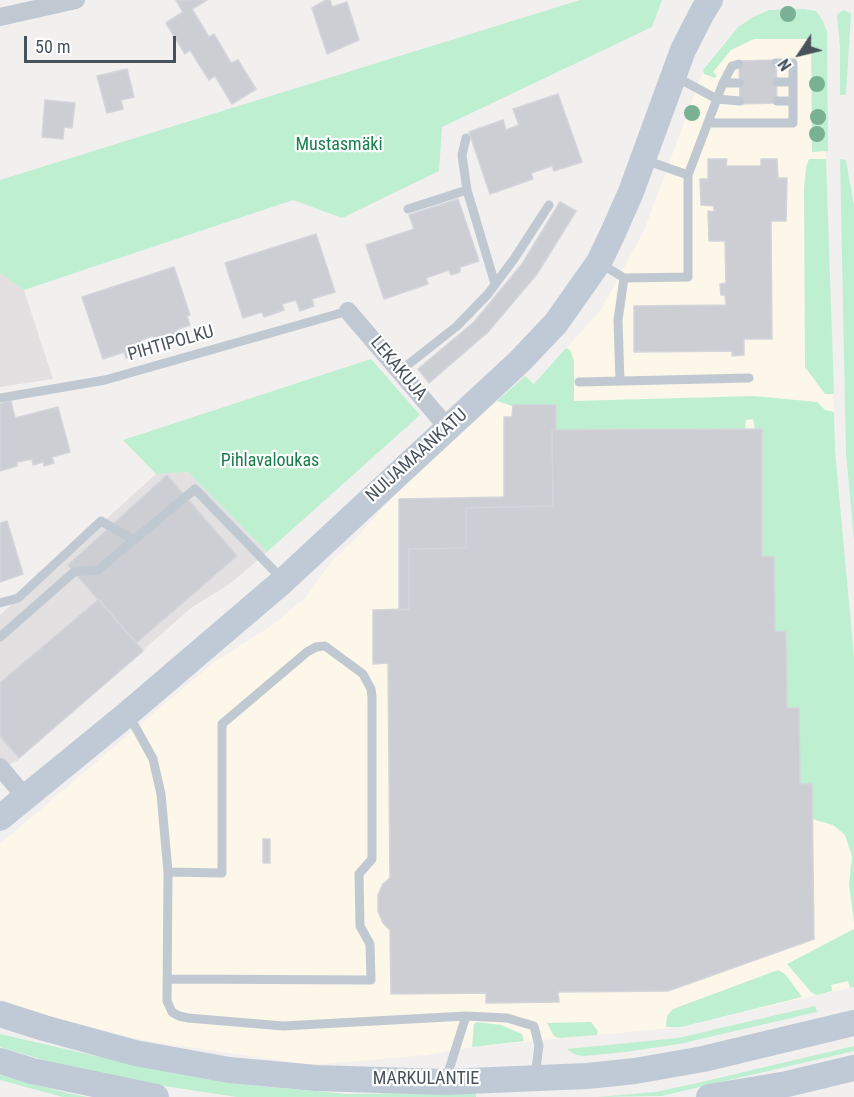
<!DOCTYPE html>
<html>
<head>
<meta charset="utf-8">
<style>
  body { margin:0 }
  #map { position:relative; width:854px; height:1097px; overflow:hidden; background:#f2efef; font-family:"Roboto Condensed",sans-serif }
  canvas { display:block }
  .north { position:absolute; left:770px; top:24px; width:60px; height:60px; -webkit-text-stroke:4px #fff; paint-order:stroke; rotate:235deg; font-size:16px; font-weight:700; line-height:24px; text-align:center; color:#47525d }
  .north::after { content:''; display:block; margin:auto; width:21px; height:27px; background:#47525d; clip-path:polygon(50% 0,100% 100%,50% 72%,0 100%) }
  .scale { position:absolute; left:24px; top:36px; width:152px; height:27px; box-sizing:border-box; border:3px solid #47525d; border-top:0; padding-left:8px; font-size:18px; line-height:21px; white-space:nowrap; color:#47525d; -webkit-text-stroke:4px #fff; paint-order:stroke }
</style>
</head>
<body>
<div id="map">
<canvas width="854" height="1097"></canvas>
<div class="north">N</div>
<div class="scale">50 m</div>
</div>
<script>
const g = document.querySelector('canvas').getContext('2d');
g.lineJoin = 'round';
function fillPath(path, color) {
  g.fillStyle = color;
  g.fill(path, 'evenodd');
}
function poly(rows) {
  const path = new Path2D();
  for (const r of rows) {
    path.moveTo(r[0], r[1]);
    for (let i = 2; i < r.length; i += 2) path.lineTo(r[i], r[i + 1]);
  }
  return path;
}
function trace(path, color, width, dash) {
  g.strokeStyle = color;
  g.lineWidth = width;
  g.lineCap = dash ? 'butt' : 'round';
  g.setLineDash(dash || []);
  g.stroke(path);
}
function write(font, color, halo, rows, align = 'center') {
  g.font = font + ' "Roboto Condensed",sans-serif';
  g.lineWidth = 4.5;
  g.setLineDash([]);
  g.textBaseline = 'middle';
  g.strokeStyle = halo;
  g.fillStyle = color;
  for (const [text, x, y, turn = 0] of rows) {
    g.save();
    g.translate(x, y);
    g.rotate((+turn || 0) * Math.PI / 180);
    g.textAlign = isNaN(turn) ? turn : align;
    if (halo) g.strokeText(text, 0, 0);
    g.fillText(text, 0, 0);
    g.restore();
  }
}
fillPath(poly([
  [763,13,821,19,835,450,854,656,854,987,671,1028,479,1046,427,1055,312,1065,142,1040,55,1018,0,999,0,844,213,663,271,626,305,598,333,560,358,536,399,490,525,376,534,384,600,311,644,231,703,71,727,39,743,23]
]), '#fcf7e9');
fillPath(poly([
  [0,273,24,290,53,379,0,387],
  [188,472,267,552,231,583,191,608,17,761,0,768,0,615,156,474]
]), '#e3e0e1');
fillPath(poly([
  [580,0,662,0,652,27,442,127,439,171,342,218,293,200,24,290,0,273,0,180],
  [804,9,816,11,823,21,827,32,828,151,812,152,811,39,754,39,731,50,713,72,717,76,715,78,704,74,703,70,738,27,753,17,769,10],
  [843,10,851,13,846,95,840,95,840,47,837,15],
  [809,159,826,159,834,394,825,394,805,367,804,189,806,167],
  [840,159,846,160,854,206,854,540,846,453],
  [566,348,570,350,574,361,574,401,754,396,817,402,825,410,834,412,835,450,854,656,854,922,849,885,852,856,845,835,833,825,812,819,812,785,800,784,799,708,787,708,786,632,775,631,774,557,762,556,762,429,755,429,753,419,746,420,745,429,556,430,556,405,512,406,497,401,525,376,534,384],
  [371,359,420,415,267,552,188,472,156,474,123,440],
  [854,929,854,987,850,988,848,981,831,985,832,991,817,995,812,993,787,964],
  [778,970,785,974,802,997,681,1027,666,1027,667,1016,673,1009],
  [815,1006,817,1012,679,1044,625,1052,584,1056,576,1055,567,1049,678,1038],
  [477,1022,501,1025,522,1034,524,1041,472,1047,474,1024],
  [591,1022,598,1031,597,1035,559,1038,554,1036,547,1023],
  [0,1034,157,1070,237,1084,348,1094,476,1092,476,1097,237,1097,151,1084,73,1069,0,1047],
  [854,1046,854,1051,661,1096,597,1097,655,1092,693,1084],
  [0,1075,67,1093,87,1097,63,1097,0,1080]
]), '#beefd1');
const building = poly([
  [176,0,207,0,192,9,209,37,214,34,231,63,238,60,256,89,232,104,215,76,209,80,190,50,185,54,166,23,183,12,176,0],
  [326,0,330,0,332,7,347,2,359,40,327,54,312,8,326,0],
  [776,60,777,103,740,104,739,61,776,60],
  [127,69,134,97,121,100,123,109,107,113,97,76,127,69],
  [558,94,582,162,554,171,552,166,531,173,533,179,490,194,469,132,503,120,506,130,519,125,513,109,558,94],
  [45,100,75,103,72,128,64,127,63,139,42,137,45,100],
  [708,159,727,159,726,166,761,166,761,159,777,159,778,178,787,178,786,221,771,221,772,339,744,339,744,355,732,356,732,351,634,352,634,306,726,305,725,295,721,295,720,284,726,283,725,241,709,241,708,211,714,212,714,206,701,205,700,179,708,179,708,159],
  [458,199,479,261,460,267,460,272,451,275,449,270,426,278,428,284,384,299,366,245,414,229,409,215,458,199],
  [560,202,576,211,537,274,488,332,429,383,418,369,474,322,522,264,560,202],
  [316,234,335,292,312,299,314,306,300,311,296,300,282,304,284,310,264,317,262,312,243,318,225,263,316,234],
  [174,267,190,315,187,316,190,325,176,330,177,334,155,341,153,336,141,340,143,346,137,349,138,354,126,358,124,352,103,359,82,297,174,267],
  [11,401,15,418,58,407,70,452,52,457,54,463,44,466,43,462,33,465,32,459,17,462,17,466,0,471,0,404,11,401],
  [513,405,556,405,556,430,552,430,553,506,466,508,466,548,409,549,409,609,399,610,399,499,504,497,504,417,512,417,513,405],
  [762,429,762,556,774,557,775,631,786,632,787,708,799,708,800,784,812,784,814,939,668,991,558,992,559,1002,486,1003,486,993,391,994,390,930,383,923,378,911,378,895,383,884,390,878,388,663,373,664,373,610,409,609,409,549,466,548,466,508,553,506,552,430,762,429],
  [167,475,237,556,136,643,68,565,167,475],
  [7,521,23,574,0,582,0,523,7,521],
  [99,599,143,651,19,758,0,736,0,683,99,599],
  [263,839,270,839,270,863,263,863,263,839]
]);
fillPath(building, '#ccced4');
trace(building, '#d3d5db', 1.5);
trace(poly([
  [676,77,717,99,740,101],
  [777,82,793,82],
  [723,83,739,83],
  [777,101,793,101],
  [709,123,793,123,793,63,776,63],
  [466,138,462,155,467,190],
  [645,160,688,175,723,83,732,66,739,64],
  [408,209,467,190,495,284],
  [600,263,624,278],
  [400,371,457,326,488,294,514,259,549,205],
  [620,381,618,320,624,278,688,277,688,175],
  [579,382,749,378],
  [0,398,105,380,348,311],
  [0,603,18,598,101,521,134,540],
  [0,637,74,572,98,570,195,489,283,580],
  [127,716,136,728,153,759,161,794,168,872,167,1001,172,1012,179,1016,188,1018,283,1026,466,1016,507,1018,534,1026,539,1046,535,1076],
  [167,979,371,980,370,944,360,926,359,874,372,859,372,697,371,689,363,674,325,646,316,647,307,652,222,724,222,873,168,872],
  [446,1079,466,1016]
]), '#c0c9d1', 9);
trace(poly([
  [0,17,76,0],
  [348,311,448,428],
  [0,767,25,797]
]), '#c0c9d1', 18);
trace(poly([
  [0,818,126,715,283,581,520,361,556,323,599,262,612,235,631,192,683,50,703,11,710,0],
  [0,1014,44,1028,135,1053,229,1070,316,1078,445,1082,587,1076,635,1071,703,1059,854,1023],
  [0,1061,32,1071,156,1097],
  [709,1097,787,1084,854,1068]
]), '#c0cad6', 26);
g.fillStyle = '#7ab195';
for (const [x, y] of [
  [788,14],
  [817,84],
  [692,113],
  [818,117],
  [817,134]
]) {
  g.beginPath();
  g.arc(x, y, 8, 0, 2 * Math.PI);
  g.fill();
}
write('18px', '#177f4c', '#fff', [
  ["Mustasmäki",339,145],
  ["Pihlavaloukas",270,461]
]);
write('18px', '#47525d', '#fff', [
  ["PIHTIPOLKU",171,344,-16],
  ["LEKAKUJA",398,369,50],
  ["NUIJAMAANKATU",417,456,-42],
  ["MARKULANTIE",426,1079]
]);
</script>
</body>
</html>
